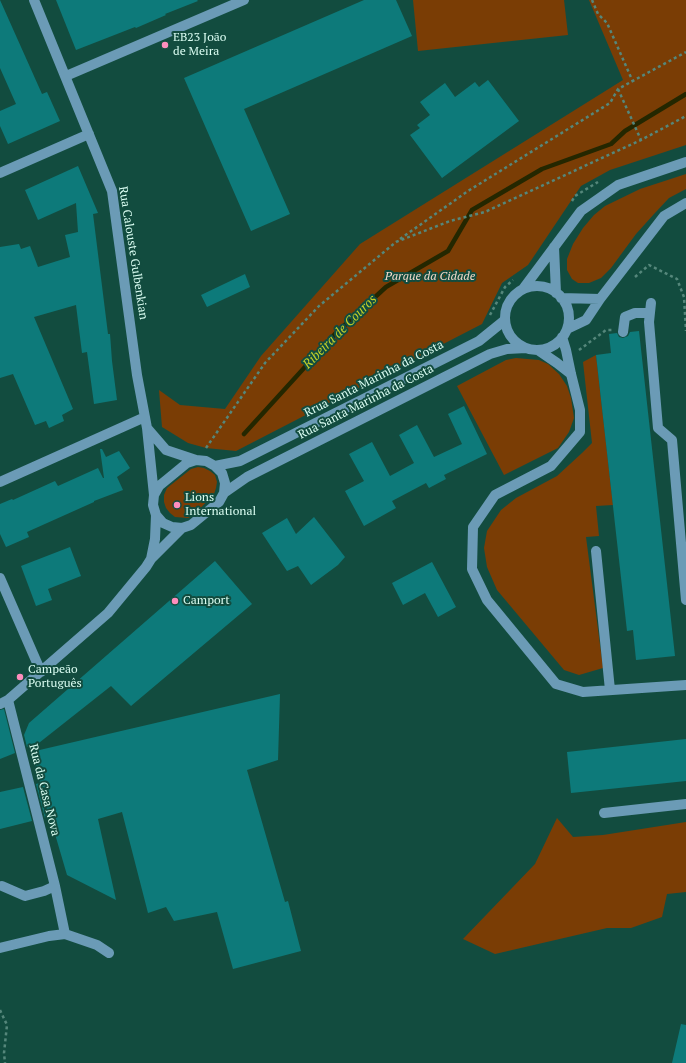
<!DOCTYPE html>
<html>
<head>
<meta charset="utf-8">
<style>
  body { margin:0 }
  canvas { display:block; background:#124c3f }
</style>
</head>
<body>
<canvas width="686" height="1063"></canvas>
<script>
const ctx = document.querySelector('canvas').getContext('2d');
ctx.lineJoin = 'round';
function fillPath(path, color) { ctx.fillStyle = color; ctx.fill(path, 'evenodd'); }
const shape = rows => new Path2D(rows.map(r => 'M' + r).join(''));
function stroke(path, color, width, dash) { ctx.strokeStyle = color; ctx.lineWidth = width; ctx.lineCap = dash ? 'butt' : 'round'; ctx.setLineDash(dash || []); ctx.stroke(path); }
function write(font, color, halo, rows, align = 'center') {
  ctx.font = font + ' "PT Serif",serif'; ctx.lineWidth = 4; ctx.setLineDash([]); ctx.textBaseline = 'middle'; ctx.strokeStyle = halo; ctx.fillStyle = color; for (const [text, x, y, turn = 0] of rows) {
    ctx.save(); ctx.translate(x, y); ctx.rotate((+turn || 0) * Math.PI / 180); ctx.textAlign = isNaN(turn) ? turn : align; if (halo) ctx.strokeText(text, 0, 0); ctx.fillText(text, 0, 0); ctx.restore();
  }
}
const green = shape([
  [413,0,564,0,568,35,418,51],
  [589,0,686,0,686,145,610,170,581,186,528,265,502,283,482,324,236,451,206,448,188,443,162,427,159,390,180,405,225,409,261,356,360,244,623,80],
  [686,174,686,189,669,198,654,214,636,234,611,268,601,278,589,283,578,283,572,279,567,270,567,259,573,244,583,228,594,215,605,206,640,189],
  [596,355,613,505,596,506,599,536,586,537,603,668,579,675,564,670,497,590,487,567,484,548,487,531,501,510,516,498,557,476,582,453,592,443,583,362],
  [516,358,539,360,548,364,559,374,567,386,571,398,574,418,569,432,558,448,504,475,457,386,506,360],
  [198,467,204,468,210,471,215,475,217,482,216,488,214,494,194,515,188,518,175,517,170,513,166,508,164,502,164,495,167,488,191,469],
  [557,818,573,837,603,835,686,822,686,892,667,894,662,917,631,928,607,928,495,954,463,939,535,864]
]);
const stream = shape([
  [244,434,335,334,386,287,448,251,472,210,542,169,611,144,625,131,686,94]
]);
const building = shape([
  [0,0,42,94,47,92,60,121,8,144,0,126,0,111,16,104,0,68],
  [56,0,197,0,198,1,165,14,166,15,136,28,135,27,76,50],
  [364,0,396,0,412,36,244,109,290,214,251,231,184,78],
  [488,80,519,121,442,178,410,135,420,128,417,125,430,115,420,102,445,83,455,97,475,82,479,87],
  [78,166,98,213,93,214,108,334,110,334,112,361,117,400,94,404,87,352,82,353,76,305,34,317,73,409,62,415,64,421,49,428,46,421,35,425,13,374,0,378,0,247,19,244,21,249,30,246,38,267,70,257,65,235,78,232,76,203,38,220,25,190],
  [245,274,250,287,207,307,201,295],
  [639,331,675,656,636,660,633,630,627,631,596,355,611,353,609,334,617,333,619,337,623,338,628,336,630,332],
  [464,406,487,454,444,475,446,479,429,488,426,483,392,501,396,508,364,526,345,491,364,481,349,454,372,442,390,476,414,463,399,435,417,425,434,457,462,444,448,414],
  [100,449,102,449,106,457,119,451,130,468,117,477,123,490,94,501,94,502,27,532,29,537,6,547,0,534,0,504,12,499,13,500,55,481,58,486,98,468,103,478,104,478],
  [314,517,345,557,338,565,311,585,298,566,287,571,262,533,287,518,296,534],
  [70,547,81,576,48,589,52,600,36,606,21,566],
  [215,561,252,604,131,706,111,686,30,750,29,746,27,747,24,735,29,723],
  [432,562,456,607,438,617,425,593,403,605,392,583],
  [280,694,278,760,247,770,285,902,288,901,301,951,233,969,217,912,174,921,166,907,148,913,122,812,98,819,116,900,67,875,50,817,45,818,36,784,40,783,31,752],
  [4,709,15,753,0,759,0,710],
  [686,739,686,781,571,793,567,752],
  [23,787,32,821,0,829,0,792],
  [681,1024,686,1025,686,1063,672,1063]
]);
const path = shape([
  [592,0,598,14,607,23,633,82],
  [618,89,641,140],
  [572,201,575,196,598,182],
  [400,239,468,191,610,103,618,89,686,52],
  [635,277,649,265,677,279,684,297,686,331],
  [490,315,505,287,513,280],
  [579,350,606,330,612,330],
  [206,448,265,363,319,306,396,242,450,221,485,212,641,140,686,116],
  [0,1010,7,1025,4,1053,5,1063]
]);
const minor = shape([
  [34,0,112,191,137,375,147,428,154,495],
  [66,76,244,0],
  [0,173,89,134],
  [554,247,556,293],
  '505 318a32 32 0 1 1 64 0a32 32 0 1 1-64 0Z',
  [523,289,581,211,618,185,686,162],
  [561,298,600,299],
  [651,303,649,322,658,428,672,440,686,600],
  [567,329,586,320,600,299,664,216,686,203],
  [623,332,625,317,635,313,650,313],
  [562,337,566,350,571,374,580,410,580,432,551,466,495,495,473,527,472,569,487,600,556,684,583,692,686,685],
  [538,350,557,363,571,374],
  [147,428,166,450,196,460],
  [196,460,206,461,215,466,222,473,225,483,224,493,219,502,191,525,182,528,172,527,163,523,156,515,153,505,154,495,159,486,187,463,196,460],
  [215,466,240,461,479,341,505,320],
  [0,482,145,417],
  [224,493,247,477,490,354,507,349,526,348],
  [596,551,610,690],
  [151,559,155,539,156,515],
  [0,578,41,672],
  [0,704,8,700,108,613,146,567,151,559,182,528],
  [604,813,686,804],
  [2,886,25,896,44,891,55,886,8,700],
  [55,886,65,934,97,945,109,953],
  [0,948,49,936,65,934]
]);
const markers = [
  [165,45,4,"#fe8ebd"],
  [177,505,4,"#fe8ebd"],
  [175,601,4,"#fe8ebd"],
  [20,677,4,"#fe8ebd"]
];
const poiNames = [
  ["EB23 João",173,38],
  ["de Meira",173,52],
  ["Lions",185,498],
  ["International",185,512],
  ["Camport",183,601],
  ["Campeão",28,670],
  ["Português",28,684]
];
const streetNames = [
  ["Rua Calouste Gulbenkian",133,253,81],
  ["Rrua Santa Marinha da Costa",374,379,-27],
  ["Rua Santa Marinha da Costa",366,402,-27],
  ["Rua da Casa Nova",44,790,76]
];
const parkNames = [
  ["Parque da Cidade",430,277]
];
const waterNames = [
  ["Ribeira de Couros",340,332,-45]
];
fillPath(green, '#7a3d05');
stroke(stream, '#242700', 4.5);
fillPath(building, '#0d7a7a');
stroke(path, '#55877b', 2.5, [3, 3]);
stroke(minor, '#6b9bb6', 10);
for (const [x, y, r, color] of markers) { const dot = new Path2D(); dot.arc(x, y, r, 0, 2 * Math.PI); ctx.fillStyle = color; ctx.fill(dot); stroke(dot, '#124c3f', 1.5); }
write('12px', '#dafdf2', '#124c3f', poiNames, 'left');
write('12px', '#dafdf2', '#124c3f', streetNames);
write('italic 12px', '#f3daca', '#124c3f', parkNames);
write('italic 13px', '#c5d22a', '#124c3f', waterNames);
</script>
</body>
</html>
